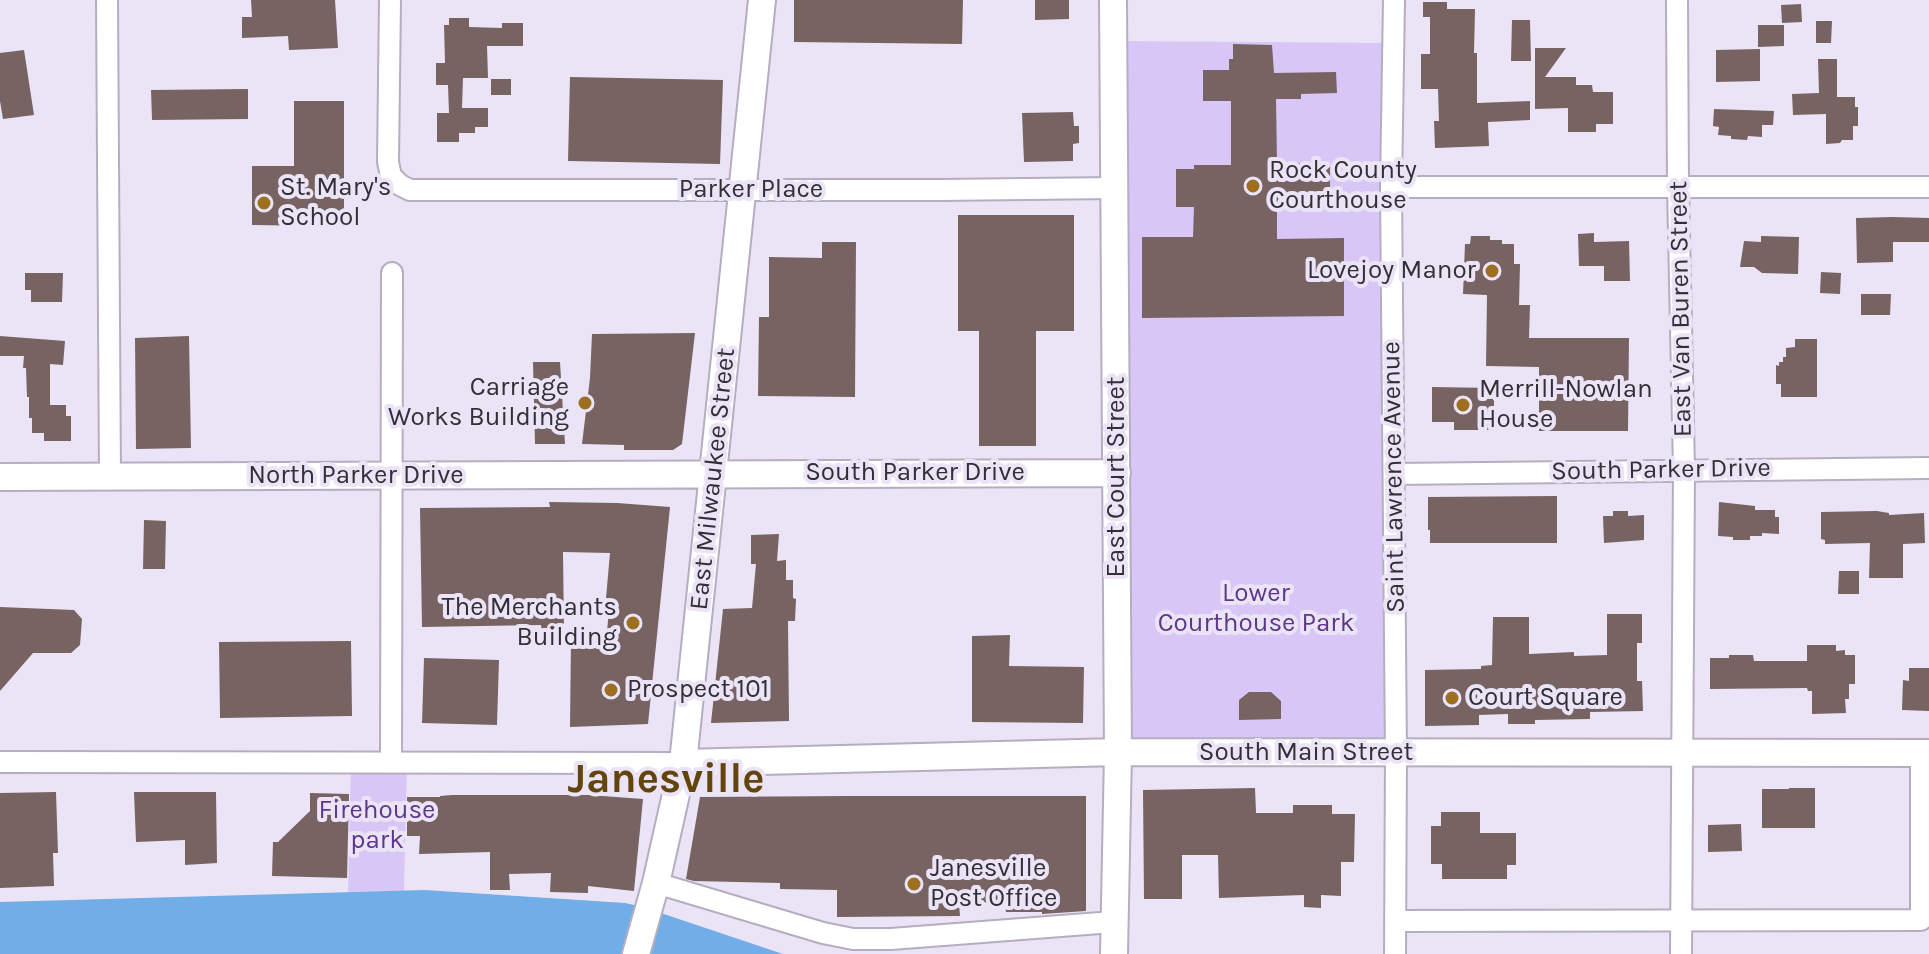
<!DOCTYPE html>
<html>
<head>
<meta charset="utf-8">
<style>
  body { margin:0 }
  canvas { display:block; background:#ebe4f7 }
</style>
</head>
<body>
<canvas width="1929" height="954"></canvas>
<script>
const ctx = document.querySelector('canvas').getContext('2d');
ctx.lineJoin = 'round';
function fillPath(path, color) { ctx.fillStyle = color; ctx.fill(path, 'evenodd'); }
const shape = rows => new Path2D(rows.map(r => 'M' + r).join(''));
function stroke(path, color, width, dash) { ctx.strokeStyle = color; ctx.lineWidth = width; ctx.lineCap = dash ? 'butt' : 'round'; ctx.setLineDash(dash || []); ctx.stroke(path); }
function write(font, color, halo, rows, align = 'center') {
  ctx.font = font + ' Karla,sans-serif'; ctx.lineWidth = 8; ctx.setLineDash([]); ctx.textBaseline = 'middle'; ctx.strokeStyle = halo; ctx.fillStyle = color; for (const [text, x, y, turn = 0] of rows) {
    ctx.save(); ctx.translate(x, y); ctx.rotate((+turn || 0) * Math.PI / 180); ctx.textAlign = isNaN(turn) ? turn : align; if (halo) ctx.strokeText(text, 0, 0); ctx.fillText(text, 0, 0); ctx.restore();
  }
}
const green = shape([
  [1114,41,1394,43,1396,754,1118,752],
  [351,762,407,762,404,891,348,892]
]);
const water = shape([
  [425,890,625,903,643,907,783,954,0,954,0,902]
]);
const building = shape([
  [251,0,335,0,338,48,289,50,288,36,242,38,242,17,252,17],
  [794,0,963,0,962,44,794,42],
  [1035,0,1069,0,1069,19,1035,20],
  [1423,2,1447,2,1447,9,1475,9,1474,53,1477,53,1477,103,1530,101,1530,120,1488,122,1489,146,1435,148,1434,121,1439,121,1438,89,1421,89,1421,54,1430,54,1430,17,1423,17],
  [1801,4,1802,22,1782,23,1781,5],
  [449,18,469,18,469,27,502,28,502,23,523,23,523,46,487,46,488,78,463,78,462,108,488,108,488,127,475,127,475,133,459,133,459,142,437,142,437,113,449,113,448,85,436,85,436,63,445,63,444,25,449,25],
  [1512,20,1530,20,1531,61,1511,61],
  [1816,21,1832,21,1831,43,1816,43],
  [1758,25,1784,25,1784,46,1758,47],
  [1233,44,1272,45,1274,73,1336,72,1337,93,1301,94,1301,99,1276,99,1277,163,1316,163,1316,167,1330,167,1330,203,1312,203,1312,207,1277,208,1277,239,1344,238,1344,316,1142,318,1142,237,1193,237,1194,207,1176,207,1176,169,1194,169,1194,165,1231,165,1231,101,1203,101,1203,70,1229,70,1229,59,1233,59],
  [1535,48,1566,48,1545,77,1576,77,1576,85,1592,85,1593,92,1613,92,1613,124,1596,124,1596,132,1568,132,1568,108,1535,109],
  [1760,49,1760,81,1716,82,1716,50],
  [24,50,34,115,3,119,0,101,0,53],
  [1818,59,1837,59,1837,97,1855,97,1855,107,1858,107,1858,126,1853,126,1853,140,1842,140,1840,143,1826,144,1826,114,1793,115,1792,94,1819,93],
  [570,77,723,80,720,164,568,161],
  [491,79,511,79,511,95,491,95],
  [248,89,248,119,152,120,151,90],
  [294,101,344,101,344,217,324,217,323,226,252,225,252,166,294,166],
  [1714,109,1774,111,1773,125,1762,125,1762,137,1748,136,1747,140,1731,139,1731,136,1718,135,1719,127,1713,126],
  [1073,112,1074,126,1079,126,1079,143,1073,144,1073,161,1024,162,1022,113],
  [958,215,1074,215,1074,331,1036,331,1036,446,979,446,979,331,958,331],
  [1893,217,1929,218,1929,242,1893,242,1893,262,1857,263,1856,218],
  [1594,233,1594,242,1629,241,1630,281,1604,281,1604,266,1579,266,1578,234],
  [1471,236,1490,236,1490,240,1502,240,1502,244,1514,244,1514,264,1520,264,1519,305,1530,305,1529,338,1629,338,1628,431,1539,431,1539,367,1486,366,1487,295,1463,294,1465,244,1470,244],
  [1761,236,1799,237,1798,274,1762,273,1754,267,1740,267,1744,241,1761,242],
  [822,242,856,242,855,397,758,396,759,317,769,317,769,257,822,258],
  [1821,272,1841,273,1840,294,1820,293],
  [25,273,63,273,62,302,31,302,31,290,25,290],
  [1861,294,1891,294,1890,315,1861,315],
  [695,333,682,444,673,450,624,450,624,445,582,444,590,378,592,334],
  [0,336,65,341,63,365,50,364,50,405,66,405,66,416,71,416,71,441,44,441,44,433,32,433,32,418,29,418,29,397,27,397,26,368,23,368,24,356,0,356],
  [189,336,191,448,136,449,135,338],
  [1795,339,1817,339,1817,397,1781,397,1781,384,1776,384,1776,365,1779,366,1779,362,1783,362,1783,357,1786,357,1786,348,1795,347],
  [533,362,560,362,565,444,535,444],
  [1432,387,1494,388,1494,430,1454,430,1454,422,1432,422],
  [1557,496,1557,543,1430,543,1430,530,1428,530,1428,497],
  [549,502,617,503,670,507,648,724,570,727,571,638,606,642,610,599,606,598,610,553,563,552,564,631,542,631,541,625,422,627,420,508,550,507],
  [1719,502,1755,506,1755,510,1775,510,1775,517,1779,517,1779,534,1762,533,1762,536,1750,536,1750,540,1733,540,1733,537,1718,536],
  [1613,511,1628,511,1628,516,1644,515,1644,540,1604,543,1603,516,1613,516],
  [1877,511,1889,513,1889,515,1924,513,1925,543,1903,544,1903,578,1869,578,1870,543,1825,544,1825,540,1821,539,1821,512],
  [144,520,166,521,165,569,143,569],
  [779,534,777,561,786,560,786,580,793,580,793,598,796,599,795,621,788,621,789,721,711,723,723,609,752,608,756,564,751,564,751,535],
  [1839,571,1859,571,1859,594,1838,594],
  [0,607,74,610,82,619,80,645,71,653,33,653,0,691],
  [1607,614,1642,614,1642,643,1637,643,1637,681,1642,681,1643,711,1590,712,1590,719,1535,720,1535,724,1508,724,1508,714,1479,715,1479,725,1425,726,1425,670,1481,669,1481,666,1492,665,1493,617,1529,617,1529,654,1574,652,1574,656,1607,655],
  [1010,635,1009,666,1084,667,1083,723,972,722,972,636],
  [351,641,352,716,220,718,219,642],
  [1807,645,1836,645,1836,651,1845,650,1845,655,1855,655,1855,684,1849,684,1849,699,1845,699,1846,713,1812,714,1812,691,1808,691,1807,688,1710,689,1710,658,1729,658,1729,655,1753,655,1754,661,1807,661],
  [424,658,499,660,497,725,422,723],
  [1909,668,1929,668,1929,711,1902,710,1903,680,1909,681],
  [1249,692,1271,692,1281,701,1281,719,1239,720,1239,700],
  [1255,788,1256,813,1293,813,1293,805,1332,805,1332,814,1355,814,1354,862,1341,862,1341,896,1321,895,1321,908,1304,907,1304,895,1219,898,1218,855,1182,855,1182,899,1144,899,1143,790],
  [1789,788,1815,788,1815,828,1762,828,1762,789,1789,789],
  [56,792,58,853,53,853,54,886,0,888,0,793],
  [134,792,216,792,217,863,185,865,185,840,136,842],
  [310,793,349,794,347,878,272,876,273,842,278,842,310,811],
  [452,795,589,795,643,799,634,891,588,886,588,893,550,892,551,873,509,874,510,890,490,890,490,852,419,854,420,836,407,836,407,797,440,797,440,796],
  [848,796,1086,796,1086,911,1042,914,1042,912,1006,912,1005,902,959,903,960,916,837,917,837,890,780,889,780,883,694,881,686,879,700,797],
  [1441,812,1480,812,1480,833,1516,833,1516,865,1507,865,1507,879,1442,879,1442,864,1431,864,1431,826,1441,826],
  [1741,824,1742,851,1708,852,1708,825]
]);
const minor = shape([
  [107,0,110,477],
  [390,0,388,162,391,176,400,185,410,190,939,190,1115,188],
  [1394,0,1391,187,1396,754,1395,954],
  [1677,0,1678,186,1684,470,1681,954],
  [1391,187,1929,187],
  [1394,474,1929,468],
  [0,762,683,763],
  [391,762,392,273],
  [656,883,823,933,853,939,891,939,1113,922],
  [1396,921,1921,920,1921,753]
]);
const major = shape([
  [1113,0,1118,752,1114,954],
  [0,477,1117,473],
  [683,763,1118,752,1929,753],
  [636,954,656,883,683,763,762,0]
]);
const markers = [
  [1253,186,8,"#9d6f20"],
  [264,203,8,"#9d6f20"],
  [1492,271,8,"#9d6f20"],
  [585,403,8,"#9d6f20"],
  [1463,405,8,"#9d6f20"],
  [633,623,8,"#9d6f20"],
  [611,690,8,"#9d6f20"],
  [1452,698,8,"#9d6f20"],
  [914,884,8,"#9d6f20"]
];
const poiNames = [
  ["Rock County",1269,171],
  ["Courthouse",1269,201],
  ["St. Mary's",280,188],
  ["School",280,218],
  ["Lovejoy Manor",1476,271,"right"],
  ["Carriage",569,388,"right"],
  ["Works Building",569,418,"right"],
  ["Merrill-Nowlan",1479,390],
  ["House",1479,420],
  ["The Merchants",617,608,"right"],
  ["Building",617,638,"right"],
  ["Prospect 101",627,690],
  ["Court Square",1468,698],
  ["Janesville",930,869],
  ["Post Office",930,899]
];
const streetNames = [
  ["Parker Place",751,190],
  ["East Van Buren Street",1681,309,-91],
  ["South Parker Drive",1661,470,-1],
  ["South Parker Drive",915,473],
  ["North Parker Drive",356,476],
  ["East Court Street",1117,477,-90],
  ["Saint Lawrence Avenue",1394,477,-91],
  ["East Milwaukee Street",713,479,-84],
  ["South Main Street",1306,753]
];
const parkNames = [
  ["Lower",1256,594],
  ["Courthouse Park",1256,624],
  ["Firehouse",377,811],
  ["park",377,841]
];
const townNames = [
  ["Janesville",666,780]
];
fillPath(green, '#d8c6f7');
fillPath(water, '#71aee8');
fillPath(building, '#776361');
stroke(minor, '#b4aec0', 24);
stroke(major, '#b4aec0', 30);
stroke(minor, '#fff', 20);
stroke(major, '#fff', 26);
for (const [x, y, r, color] of markers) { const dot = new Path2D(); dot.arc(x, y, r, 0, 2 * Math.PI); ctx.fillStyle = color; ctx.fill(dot); stroke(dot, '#ebe4f7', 3); }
write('26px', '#322f36', '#ebe4f7', poiNames, 'left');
write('26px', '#322f36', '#ebe4f7', streetNames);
write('26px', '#5d378a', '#ebe4f7', parkNames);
write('bold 42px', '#64440d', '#ebe4f7', townNames);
</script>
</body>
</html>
